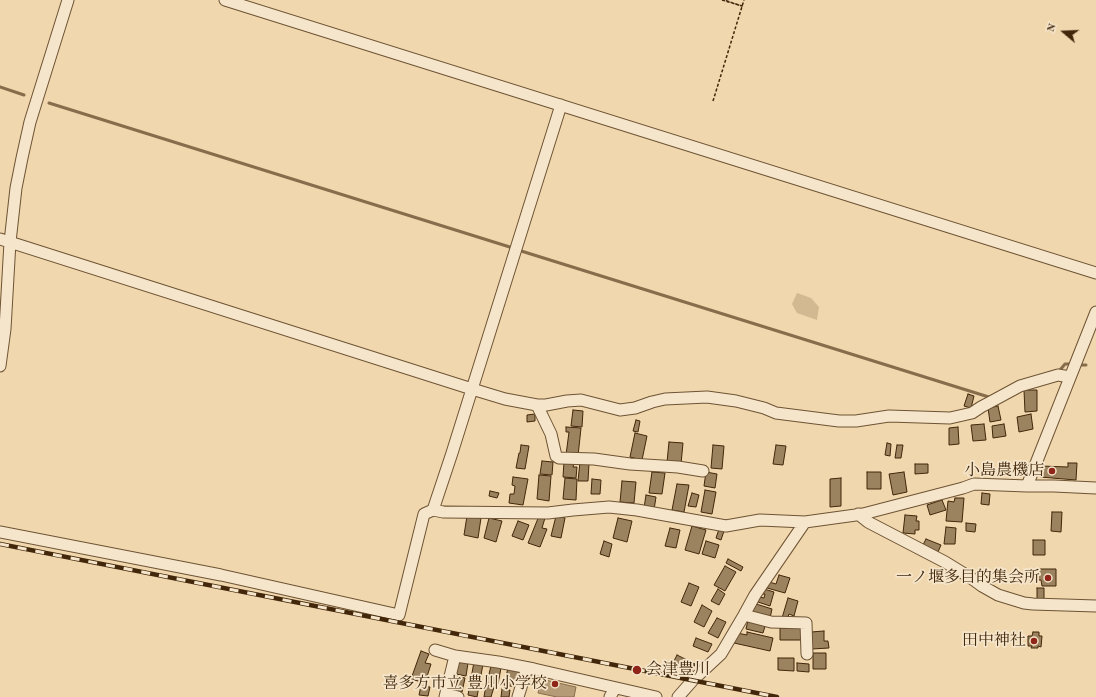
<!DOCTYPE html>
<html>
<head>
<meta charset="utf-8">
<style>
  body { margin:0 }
  #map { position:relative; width:1096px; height:697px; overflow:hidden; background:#f0d7ad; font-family:"Old Standard TT",serif }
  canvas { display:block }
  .north { position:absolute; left:1044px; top:12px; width:40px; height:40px; -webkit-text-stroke:3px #f5e5ca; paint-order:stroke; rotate:289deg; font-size:11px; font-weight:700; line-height:16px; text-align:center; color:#42270b }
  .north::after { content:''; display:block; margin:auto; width:14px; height:18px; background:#42270b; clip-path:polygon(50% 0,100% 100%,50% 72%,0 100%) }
</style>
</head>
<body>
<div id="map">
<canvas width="1096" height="697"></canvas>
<div class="north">N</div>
</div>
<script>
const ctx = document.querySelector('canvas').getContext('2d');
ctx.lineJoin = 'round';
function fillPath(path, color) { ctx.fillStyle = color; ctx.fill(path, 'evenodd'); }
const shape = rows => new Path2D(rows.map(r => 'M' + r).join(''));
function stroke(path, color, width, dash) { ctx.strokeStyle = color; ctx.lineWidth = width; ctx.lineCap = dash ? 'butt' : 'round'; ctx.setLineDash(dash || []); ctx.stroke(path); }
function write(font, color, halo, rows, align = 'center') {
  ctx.font = font + ' "Old Standard TT","Noto Serif JP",serif'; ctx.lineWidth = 3.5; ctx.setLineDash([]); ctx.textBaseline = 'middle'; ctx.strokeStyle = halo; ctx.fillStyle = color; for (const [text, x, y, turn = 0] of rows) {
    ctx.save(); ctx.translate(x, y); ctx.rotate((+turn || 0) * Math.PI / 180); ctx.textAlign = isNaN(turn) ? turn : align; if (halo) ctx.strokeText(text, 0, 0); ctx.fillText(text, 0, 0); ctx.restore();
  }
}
const green = shape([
  [797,293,811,298,819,307,817,320,797,313,792,304]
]);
const water = shape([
  [541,679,576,687,574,697,557,697,538,693,541,679]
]);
const stream = shape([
  [0,87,24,95],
  [49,103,513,248],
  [518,250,992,398],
  [1078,365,1086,365],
  [1057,371,1060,370,1065,364,1072,364]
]);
const building = shape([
  [1024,390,1037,390,1037,411,1025,412,1024,390],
  [968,394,974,396,971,408,964,406,968,394],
  [998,406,1001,420,990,422,988,408,998,406],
  [573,410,583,411,582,427,571,426,573,410],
  [535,414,535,421,527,422,527,415,535,414],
  [1031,414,1033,429,1019,432,1017,417,1031,414],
  [636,420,640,421,638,432,633,431,636,420],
  [984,424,986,440,973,441,971,425,984,424],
  [1004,424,1006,436,993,438,992,426,1004,424],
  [566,427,581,428,578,456,566,455,569,432,566,432,566,427],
  [958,427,959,444,949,445,949,428,958,427],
  [635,433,647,436,642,460,630,457,635,433],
  [669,442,683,443,681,464,667,462,669,442],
  [887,443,891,444,890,456,885,455,887,443],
  [521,445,529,446,525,469,516,468,519,453,520,453,521,445],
  [713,445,724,446,722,469,711,468,713,445],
  [776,445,786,446,783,465,773,464,776,445],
  [897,445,903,445,901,458,895,458,897,445],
  [542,461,553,462,552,475,540,474,542,461],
  [564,462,574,463,573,467,577,467,576,478,563,477,564,462],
  [580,462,589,463,588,481,578,481,580,462],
  [1068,463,1077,463,1076,480,1040,477,1041,466,1068,467,1068,463],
  [915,464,928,464,928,473,915,474,915,464],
  [652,472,665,473,662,494,649,493,652,472],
  [706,472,717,474,715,488,704,486,706,472],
  [867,472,881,472,881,489,867,489,867,472],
  [904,472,907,492,893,495,889,474,904,472],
  [539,475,551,476,549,501,537,499,539,475],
  [513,477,528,479,523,505,509,503,510,494,514,494,515,486,512,485,513,477],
  [565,478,577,479,576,500,563,499,565,478],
  [841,478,841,506,830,507,830,479,841,478],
  [592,479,601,480,600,494,591,494,592,479],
  [622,481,636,482,634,503,620,502,622,481],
  [677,484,689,485,684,512,672,510,677,484],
  [705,490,716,492,712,514,701,512,705,490],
  [490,491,499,493,497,498,489,496,490,491],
  [692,493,699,495,696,507,688,506,692,493],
  [982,493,990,494,989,505,981,504,982,493],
  [646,495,656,497,654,510,644,508,646,495],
  [955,498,964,498,962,522,946,521,948,501,954,502,955,498],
  [942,500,946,510,930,515,927,505,942,500],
  [1052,512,1062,512,1061,532,1051,531,1052,512],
  [905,515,917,516,916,521,919,521,919,530,915,530,915,534,903,533,905,515],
  [467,516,481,518,478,538,464,535,467,516],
  [539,516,545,518,542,528,547,529,540,547,528,543,539,516],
  [556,516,565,518,561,538,551,536,556,516],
  [489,518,502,521,496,542,484,538,489,518],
  [618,518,632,521,627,542,613,538,618,518],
  [518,521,529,525,523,540,512,536,518,521],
  [966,523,976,524,975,532,966,531,966,523],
  [692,526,706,530,699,554,685,550,692,526],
  [946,527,956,528,955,544,944,544,946,527],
  [670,528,680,530,676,548,665,546,670,528],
  [719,529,724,531,721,540,716,538,719,529],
  [926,539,941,545,938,552,923,545,926,539],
  [1033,540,1045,540,1045,555,1033,555,1033,540],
  [604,541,612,544,609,557,600,554,604,541],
  [706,541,719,545,715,558,702,554,706,541],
  [728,559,743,567,741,571,726,563,728,559],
  [725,566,736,572,725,591,714,585,725,566],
  [1037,569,1056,569,1056,586,1042,586,1041,580,1037,580,1037,569],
  [779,575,790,578,785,593,767,588,769,582,776,584,779,575],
  [689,583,699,587,691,606,681,602,689,583],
  [1037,588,1044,588,1044,599,1037,599,1037,588],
  [718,589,725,594,719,605,711,601,718,589],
  [764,589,774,592,770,606,758,602,759,597,764,598,765,594,763,594,764,589],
  [788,598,798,601,794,616,789,614,787,620,782,618,788,598],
  [753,603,772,609,770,618,751,613,753,603],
  [702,605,712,611,704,627,694,622,702,605],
  [717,618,726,622,718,638,708,633,717,618],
  [748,620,766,623,763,633,746,629,748,620],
  [780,628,803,628,802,640,780,640,780,628],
  [824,631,824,641,828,641,829,648,812,649,811,632,824,631],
  [747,632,773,638,770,651,734,643,737,633,747,635,747,632],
  [1033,632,1039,632,1039,636,1042,636,1041,647,1038,646,1038,648,1031,648,1032,646,1028,646,1028,636,1032,636,1033,632],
  [696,638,712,644,708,652,693,646,696,638],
  [421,651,429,654,425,663,431,664,425,683,411,679,421,651],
  [813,653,826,653,826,669,813,669,813,653],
  [677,655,695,664,691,673,672,665,677,655],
  [778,658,794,658,794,671,778,670,778,658],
  [458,661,468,663,466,676,456,674,458,661],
  [474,662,483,664,477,697,468,695,474,662],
  [797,663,809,664,809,672,797,671,797,663],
  [491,666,501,668,498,684,487,682,491,666],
  [508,668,519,671,516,687,504,685,508,668],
  [455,676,465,678,462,692,452,690,455,676],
  [486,685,494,687,491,697,484,697,486,685],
  [421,686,430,687,428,696,419,695,421,686],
  [502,689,510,690,509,697,501,697,502,689]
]);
const path = shape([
  [722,0,742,6,724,0],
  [713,101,744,0]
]);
const minor = shape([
  [225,0,1096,273],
  [0,239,472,389,505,399,537,405,546,405,567,401,581,400,620,410,635,408,652,402,665,399,707,397,736,401,764,408,776,413,839,421,856,421,889,416,950,418,972,413,981,407,996,399,1020,386,1058,375,1070,377],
  [0,366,5,329,10,242,16,188,22,158,30,122,68,0],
  [537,405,551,434,556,456,559,458,594,459,630,464,678,467,703,471],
  [1027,486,1096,312],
  [433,510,452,453,561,105],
  [858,514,868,522,945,562,971,578,982,586,998,595,1024,603,1033,604,1096,606],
  [0,532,221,575,399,615,424,514,433,510,443,512,548,513,573,510,609,507,637,510,726,526,760,520,805,522,863,514,963,488,974,484,1027,486,1054,486,1096,488],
  [744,615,771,622,806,623,807,654],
  [435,650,455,656,498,662,534,669,656,697],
  [446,694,458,697],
  [445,697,455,656],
  [518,697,527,668],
  [610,697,615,688],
  [678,697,693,680,721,654,744,615,755,595,805,522]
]);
const rail = shape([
  [0,544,777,697]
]);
const markers = [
  [1052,471,4,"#8f2418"],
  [1048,578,4,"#8f2418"],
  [1034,641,4,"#8f2418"],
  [637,670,5,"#8f2418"],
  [555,684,4,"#8f2418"]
];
const poiNames = [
  ["小島農機店",1044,471],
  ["一ノ堰多目的集会所",1040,578],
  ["田中神社",1026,641],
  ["会津豊川",646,670,"left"],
  ["喜多方市立 豊川小学校",547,684]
];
fillPath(green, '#d2b991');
fillPath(water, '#b59b76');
stroke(water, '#876d4b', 1);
stroke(stream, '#876d4b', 3);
fillPath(building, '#9c835f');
stroke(building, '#42270b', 1);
stroke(minor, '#6e5334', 13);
stroke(path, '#42270b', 1.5, [3, 2]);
stroke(minor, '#f5e5ca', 11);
stroke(rail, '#42270b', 4.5);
stroke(rail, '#f5e5ca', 3, [9]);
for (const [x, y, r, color] of markers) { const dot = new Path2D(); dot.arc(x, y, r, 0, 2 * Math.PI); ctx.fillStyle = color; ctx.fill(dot); stroke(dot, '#f5e5ca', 1.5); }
write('16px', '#42270b', '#f5e5ca', poiNames, 'right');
</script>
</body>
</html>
